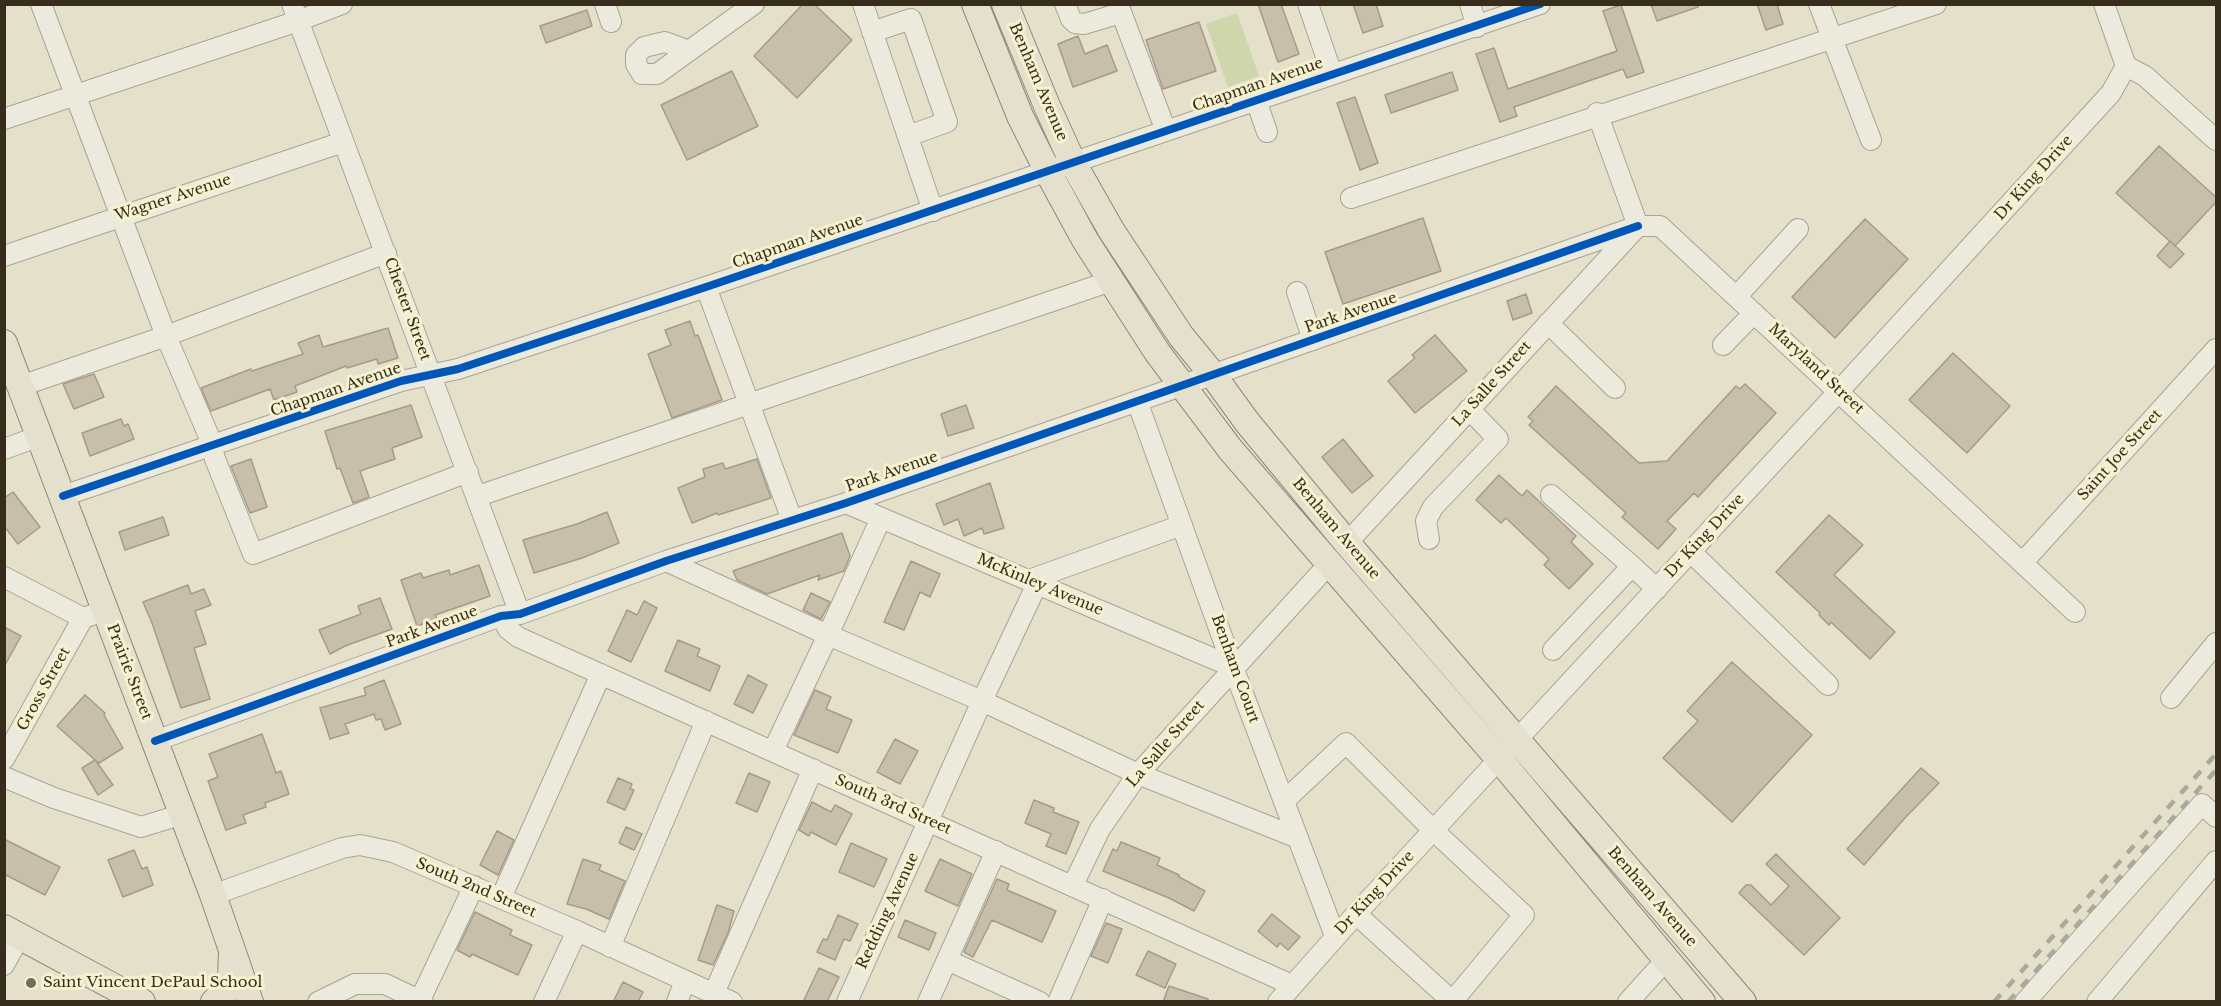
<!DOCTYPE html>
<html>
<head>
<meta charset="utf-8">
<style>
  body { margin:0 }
  #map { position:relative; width:2221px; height:1006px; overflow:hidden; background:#e4e0ca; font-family:"Libre Baskerville",serif }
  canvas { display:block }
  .frame { position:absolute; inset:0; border:6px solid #372d1c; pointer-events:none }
</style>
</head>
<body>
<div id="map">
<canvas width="2221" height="1006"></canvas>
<div class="frame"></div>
</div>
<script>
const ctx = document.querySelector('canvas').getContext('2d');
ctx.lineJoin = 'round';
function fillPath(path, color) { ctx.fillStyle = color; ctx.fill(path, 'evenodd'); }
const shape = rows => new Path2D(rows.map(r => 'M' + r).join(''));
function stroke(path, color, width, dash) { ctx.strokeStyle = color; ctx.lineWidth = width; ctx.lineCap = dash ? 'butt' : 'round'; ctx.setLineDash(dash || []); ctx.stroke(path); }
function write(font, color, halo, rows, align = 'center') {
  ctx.font = font + ' "Libre Baskerville",serif'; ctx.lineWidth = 6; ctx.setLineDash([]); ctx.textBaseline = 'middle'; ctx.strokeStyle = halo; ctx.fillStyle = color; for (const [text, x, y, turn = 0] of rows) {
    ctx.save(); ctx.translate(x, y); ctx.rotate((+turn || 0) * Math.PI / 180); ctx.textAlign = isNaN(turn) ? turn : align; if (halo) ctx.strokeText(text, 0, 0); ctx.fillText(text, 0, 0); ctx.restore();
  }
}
const green = shape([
  [1237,13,1259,76,1228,87,1206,24]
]);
const building = shape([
  [803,4,814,4,852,40,797,98,754,56,803,4],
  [1258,4,1281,4,1299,54,1278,62,1258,4],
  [1353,4,1376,4,1383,26,1363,33,1353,4],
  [1651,4,1698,4,1698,7,1657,21,1651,4],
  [1757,4,1777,4,1783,24,1766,30,1757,4],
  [1621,5,1644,72,1627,78,1623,69,1514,107,1517,116,1500,122,1476,54,1494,48,1508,89,1617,51,1603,11,1621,5],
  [587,10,592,26,546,43,540,26,587,10],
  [1199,22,1216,71,1163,89,1146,40,1199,22],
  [1078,36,1085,54,1107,45,1117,71,1073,87,1058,44,1078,36],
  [732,71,758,126,687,160,661,105,732,71],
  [1452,72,1458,90,1391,113,1385,95,1452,72],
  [1355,97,1378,163,1360,170,1337,103,1355,97],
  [2159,146,2217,198,2217,201,2175,246,2116,193,2159,146],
  [1423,218,1441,271,1343,304,1325,252,1423,218],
  [1865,219,1908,259,1835,338,1792,297,1865,219],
  [2170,241,2184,254,2170,268,2157,256,2170,241],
  [1526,294,1532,313,1513,320,1507,301,1526,294],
  [690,321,695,336,698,335,722,400,672,418,648,354,671,345,665,330,690,321],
  [388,328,398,358,378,364,377,359,347,368,346,366,295,386,297,392,274,400,270,389,211,411,201,388,251,369,252,371,303,354,298,343,319,335,323,347,388,328],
  [1435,335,1467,371,1415,413,1388,381,1415,358,1412,355,1435,335],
  [1953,353,2010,406,1967,453,1909,400,1953,353],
  [94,374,104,397,74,409,63,384,94,374],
  [1745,384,1776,413,1698,497,1694,493,1667,521,1676,529,1658,549,1622,517,1626,513,1529,425,1533,421,1528,417,1556,386,1639,463,1667,461,1736,386,1740,389,1745,384],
  [411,405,422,437,392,448,395,459,360,471,369,497,353,503,340,468,337,469,325,431,411,405],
  [966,405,974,428,948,436,941,414,966,405],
  [121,419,124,426,128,424,134,439,90,456,82,433,121,419],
  [1343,439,1373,476,1352,493,1322,457,1343,439],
  [251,459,267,507,250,513,231,466,251,459],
  [757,459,771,498,718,515,717,513,692,523,678,488,705,477,703,469,723,463,725,469,757,459],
  [1499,475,1522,496,1527,490,1576,536,1571,542,1593,564,1569,589,1544,565,1549,559,1506,518,1501,523,1476,500,1499,475],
  [990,483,1004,528,984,534,982,528,964,536,958,519,944,525,936,504,990,483],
  [13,492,40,527,18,544,4,526,4,498,13,492],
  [607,512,619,543,582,558,534,573,523,540,577,524,607,512],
  [1829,515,1863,545,1834,575,1895,632,1870,659,1831,622,1829,625,1819,615,1820,613,1776,572,1829,515],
  [163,517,169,535,125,550,119,532,163,517],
  [842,533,850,556,844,571,818,580,820,575,767,594,737,580,733,571,842,533],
  [911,561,940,574,930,597,920,592,904,630,884,622,911,561],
  [479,565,490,596,435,615,437,619,417,626,401,580,421,573,423,578,449,570,450,575,479,565],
  [188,585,191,594,204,589,211,605,195,611,206,644,194,648,210,699,181,708,152,623,143,602,188,585],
  [811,593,830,602,821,619,803,610,811,593],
  [380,598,392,629,345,646,330,654,319,630,361,614,358,606,380,598],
  [644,601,657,608,631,662,608,651,627,610,637,615,644,601],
  [4,627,21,636,4,667,4,627],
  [678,640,700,649,697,656,720,666,710,691,665,671,678,640],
  [1732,662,1812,735,1732,822,1663,758,1698,721,1687,711,1732,662],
  [748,675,767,685,753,713,734,704,748,675],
  [384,680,401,724,385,730,381,719,376,720,374,714,345,724,349,733,330,739,320,708,366,695,364,688,384,680],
  [815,690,831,697,826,709,852,720,838,753,794,735,815,690],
  [85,695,105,713,104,715,123,748,99,763,96,761,113,785,98,795,82,768,95,760,57,726,85,695],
  [262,734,276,773,281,771,289,794,265,803,266,807,243,815,246,823,226,830,208,781,218,777,209,754,262,734],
  [895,739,918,751,900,784,877,772,895,739],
  [1921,768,1939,783,1904,819,1864,865,1847,849,1921,768],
  [749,773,770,782,757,812,736,803,749,773],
  [618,778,632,784,630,789,634,790,625,810,607,802,618,778],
  [1034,800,1054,808,1053,812,1079,822,1066,854,1046,846,1051,834,1025,823,1034,800],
  [812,802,831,812,835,805,852,814,836,845,811,832,809,836,799,830,812,802],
  [626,827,642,834,634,850,619,843,626,827],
  [497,831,514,840,498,875,480,865,497,831],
  [4,839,60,867,45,895,4,874,4,839],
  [1121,842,1160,858,1157,865,1179,875,1179,877,1205,891,1194,911,1169,898,1103,871,1113,849,1117,851,1121,842],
  [851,843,887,859,874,887,839,872,851,843],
  [134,850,142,869,147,867,153,885,123,897,108,860,134,850],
  [1776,854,1840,918,1804,955,1739,893,1746,885,1751,885,1771,905,1789,886,1766,864,1776,854],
  [583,859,601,865,599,870,625,881,609,919,586,909,567,904,583,859],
  [940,859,972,874,958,906,925,891,940,859],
  [997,879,1009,884,1007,890,1056,911,1042,942,992,920,973,957,964,952,997,879],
  [717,905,734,911,728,933,713,965,698,960,717,905],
  [475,912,512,930,510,935,532,945,518,975,472,954,470,957,457,950,475,912],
  [1272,914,1300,937,1288,950,1280,943,1277,947,1258,931,1272,914],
  [838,915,858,924,850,941,844,939,835,960,817,952,823,939,827,940,838,915],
  [905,920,936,933,929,950,898,937,905,920],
  [1106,923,1122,929,1108,963,1091,956,1106,923],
  [1148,951,1176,964,1165,988,1136,975,1148,951],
  [819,968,839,977,827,1002,803,1002,819,968],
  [623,982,643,992,638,1002,613,1002,623,982],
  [1169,986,1208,999,1208,1002,1163,1002,1169,986]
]);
const minor = shape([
  [41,4,166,336,208,434,215,459,253,554,468,472],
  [292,4,520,614],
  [605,4,611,22],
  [863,4,933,211],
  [1065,4,1071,19,1075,23,1084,24,1121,13],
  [1118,4,1166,131],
  [1308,4,1332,74],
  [1470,4,1477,27],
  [1819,4,1871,140],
  [2104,4,2126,66,2145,76,2216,140],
  [872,32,911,19,947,122,908,136],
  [689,51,665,42,644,47,636,55,636,64,642,74,657,74,754,4],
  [1256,100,1267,132],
  [1597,113,1638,226,1660,226,2075,612],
  [4,119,298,21,342,4],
  [1351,198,1936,4],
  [4,256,343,142],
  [706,287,792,520],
  [1297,292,1313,340],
  [1737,296,1798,229],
  [1548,323,1615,388],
  [1723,345,1754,313],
  [21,386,166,336,386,253],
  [1137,401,1233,667,1335,936],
  [4,449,40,436],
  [1551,495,1632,566],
  [63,496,401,381,458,369,706,287,1540,4],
  [478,496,1111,281],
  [846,503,1233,667],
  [1429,539,1426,521,1433,507,1498,439,1469,409],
  [1347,543,1636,228],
  [1691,552,1828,685],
  [666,561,828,635,982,701,1138,774,1298,838],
  [2023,562,2216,349],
  [4,577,83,618,95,614],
  [1029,580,1182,525],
  [501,616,508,629,518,637,1292,985],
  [1553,650,1632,566,1657,589],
  [2171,698,2216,643],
  [155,741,501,616,520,614,666,561,846,503,1638,226],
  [773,751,828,635,881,518],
  [4,759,83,618],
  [4,777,54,798,141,827,183,814],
  [1284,801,1346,743,1433,830,1524,915,1452,1002],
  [1073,885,1100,829,1138,774,1329,564],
  [213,895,342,848,360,845,393,852,577,931,732,1002],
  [501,898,601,674],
  [1356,914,1453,1002],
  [610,947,706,721],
  [947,960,1040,1002],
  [4,965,20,936],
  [714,993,813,769],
  [420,1000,474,886],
  [318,1002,355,984,385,984,423,1002],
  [544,1002,577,931],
  [677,1002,685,981],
  [847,1002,982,701,1037,584],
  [928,1002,996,851],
  [1058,1002,1103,899],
  [1278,1002,1356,914,1839,391,2111,93,2126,66],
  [1628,1002,1666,960],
  [2025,1002,2202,804,2216,817],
  [2097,1002,2216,861]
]);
const major = shape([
  [975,4,1020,116,1048,172,1085,240,1157,352,1230,449,1499,759,1702,1002],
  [1005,4,1047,106,1073,163,1111,230,1181,336,1213,375,1247,422,1347,543,1743,1002],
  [4,343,213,895,250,1002],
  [4,928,142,1002],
  [214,1002,225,991,231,978,232,952]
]);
const rail = shape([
  [1994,1002,2216,754],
  [2008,1002,2216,770]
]);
const cycleway = shape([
  [63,496,401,381,458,369,706,287,1540,4],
  [155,741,501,616,520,614,666,561,846,503,1638,226]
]);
const markers = [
  [31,983,6,"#746c59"]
];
const streetNames = [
  ["Benham Avenue",1038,82,67],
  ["Chapman Avenue",1258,85,-19],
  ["Dr King Drive",2034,178,-48],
  ["Wagner Avenue",173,198,-18],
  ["Chapman Avenue",798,242,-19],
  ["Chester Street",407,309,70],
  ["Park Avenue",1351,313,-19],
  ["Maryland Street",1816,369,43],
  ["La Salle Street",1492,384,-48],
  ["Chapman Avenue",336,390,-19],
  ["Saint Joe Street",2120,455,-48],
  ["Park Avenue",892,472,-19],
  ["Benham Avenue",1336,529,50],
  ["Dr King Drive",1705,536,-47],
  ["McKinley Avenue",1040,585,23],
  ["Park Avenue",432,627,-20],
  ["Benham Court",1235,669,70],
  ["Prairie Street",129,672,69],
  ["Gross Street",44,689,-61],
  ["La Salle Street",1166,744,-49],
  ["South 3rd Street",893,805,24],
  ["South 2nd Street",476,888,23],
  ["Dr King Drive",1375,893,-47],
  ["Benham Avenue",1652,897,49],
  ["Redding Avenue",888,911,-65]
];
const poiNames = [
  ["Saint Vincent DePaul School",43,983]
];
fillPath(green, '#cfd6ac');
fillPath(building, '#c8bfab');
stroke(building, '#a49b8a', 1.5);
stroke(minor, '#a9a494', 22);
stroke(major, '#8e8a7b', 28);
stroke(minor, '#ece9dd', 20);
stroke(major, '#e4e0cd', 26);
stroke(rail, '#aba89d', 4.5, [10, 10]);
stroke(cycleway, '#0057b8', 8);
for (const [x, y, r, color] of markers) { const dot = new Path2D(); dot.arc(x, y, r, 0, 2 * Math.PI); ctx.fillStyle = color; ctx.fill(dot); stroke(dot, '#f6f1cf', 2); }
write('15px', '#372d1c', '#f6f1cf', streetNames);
write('15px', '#372d1c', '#f6f1cf', poiNames, 'left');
</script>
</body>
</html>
